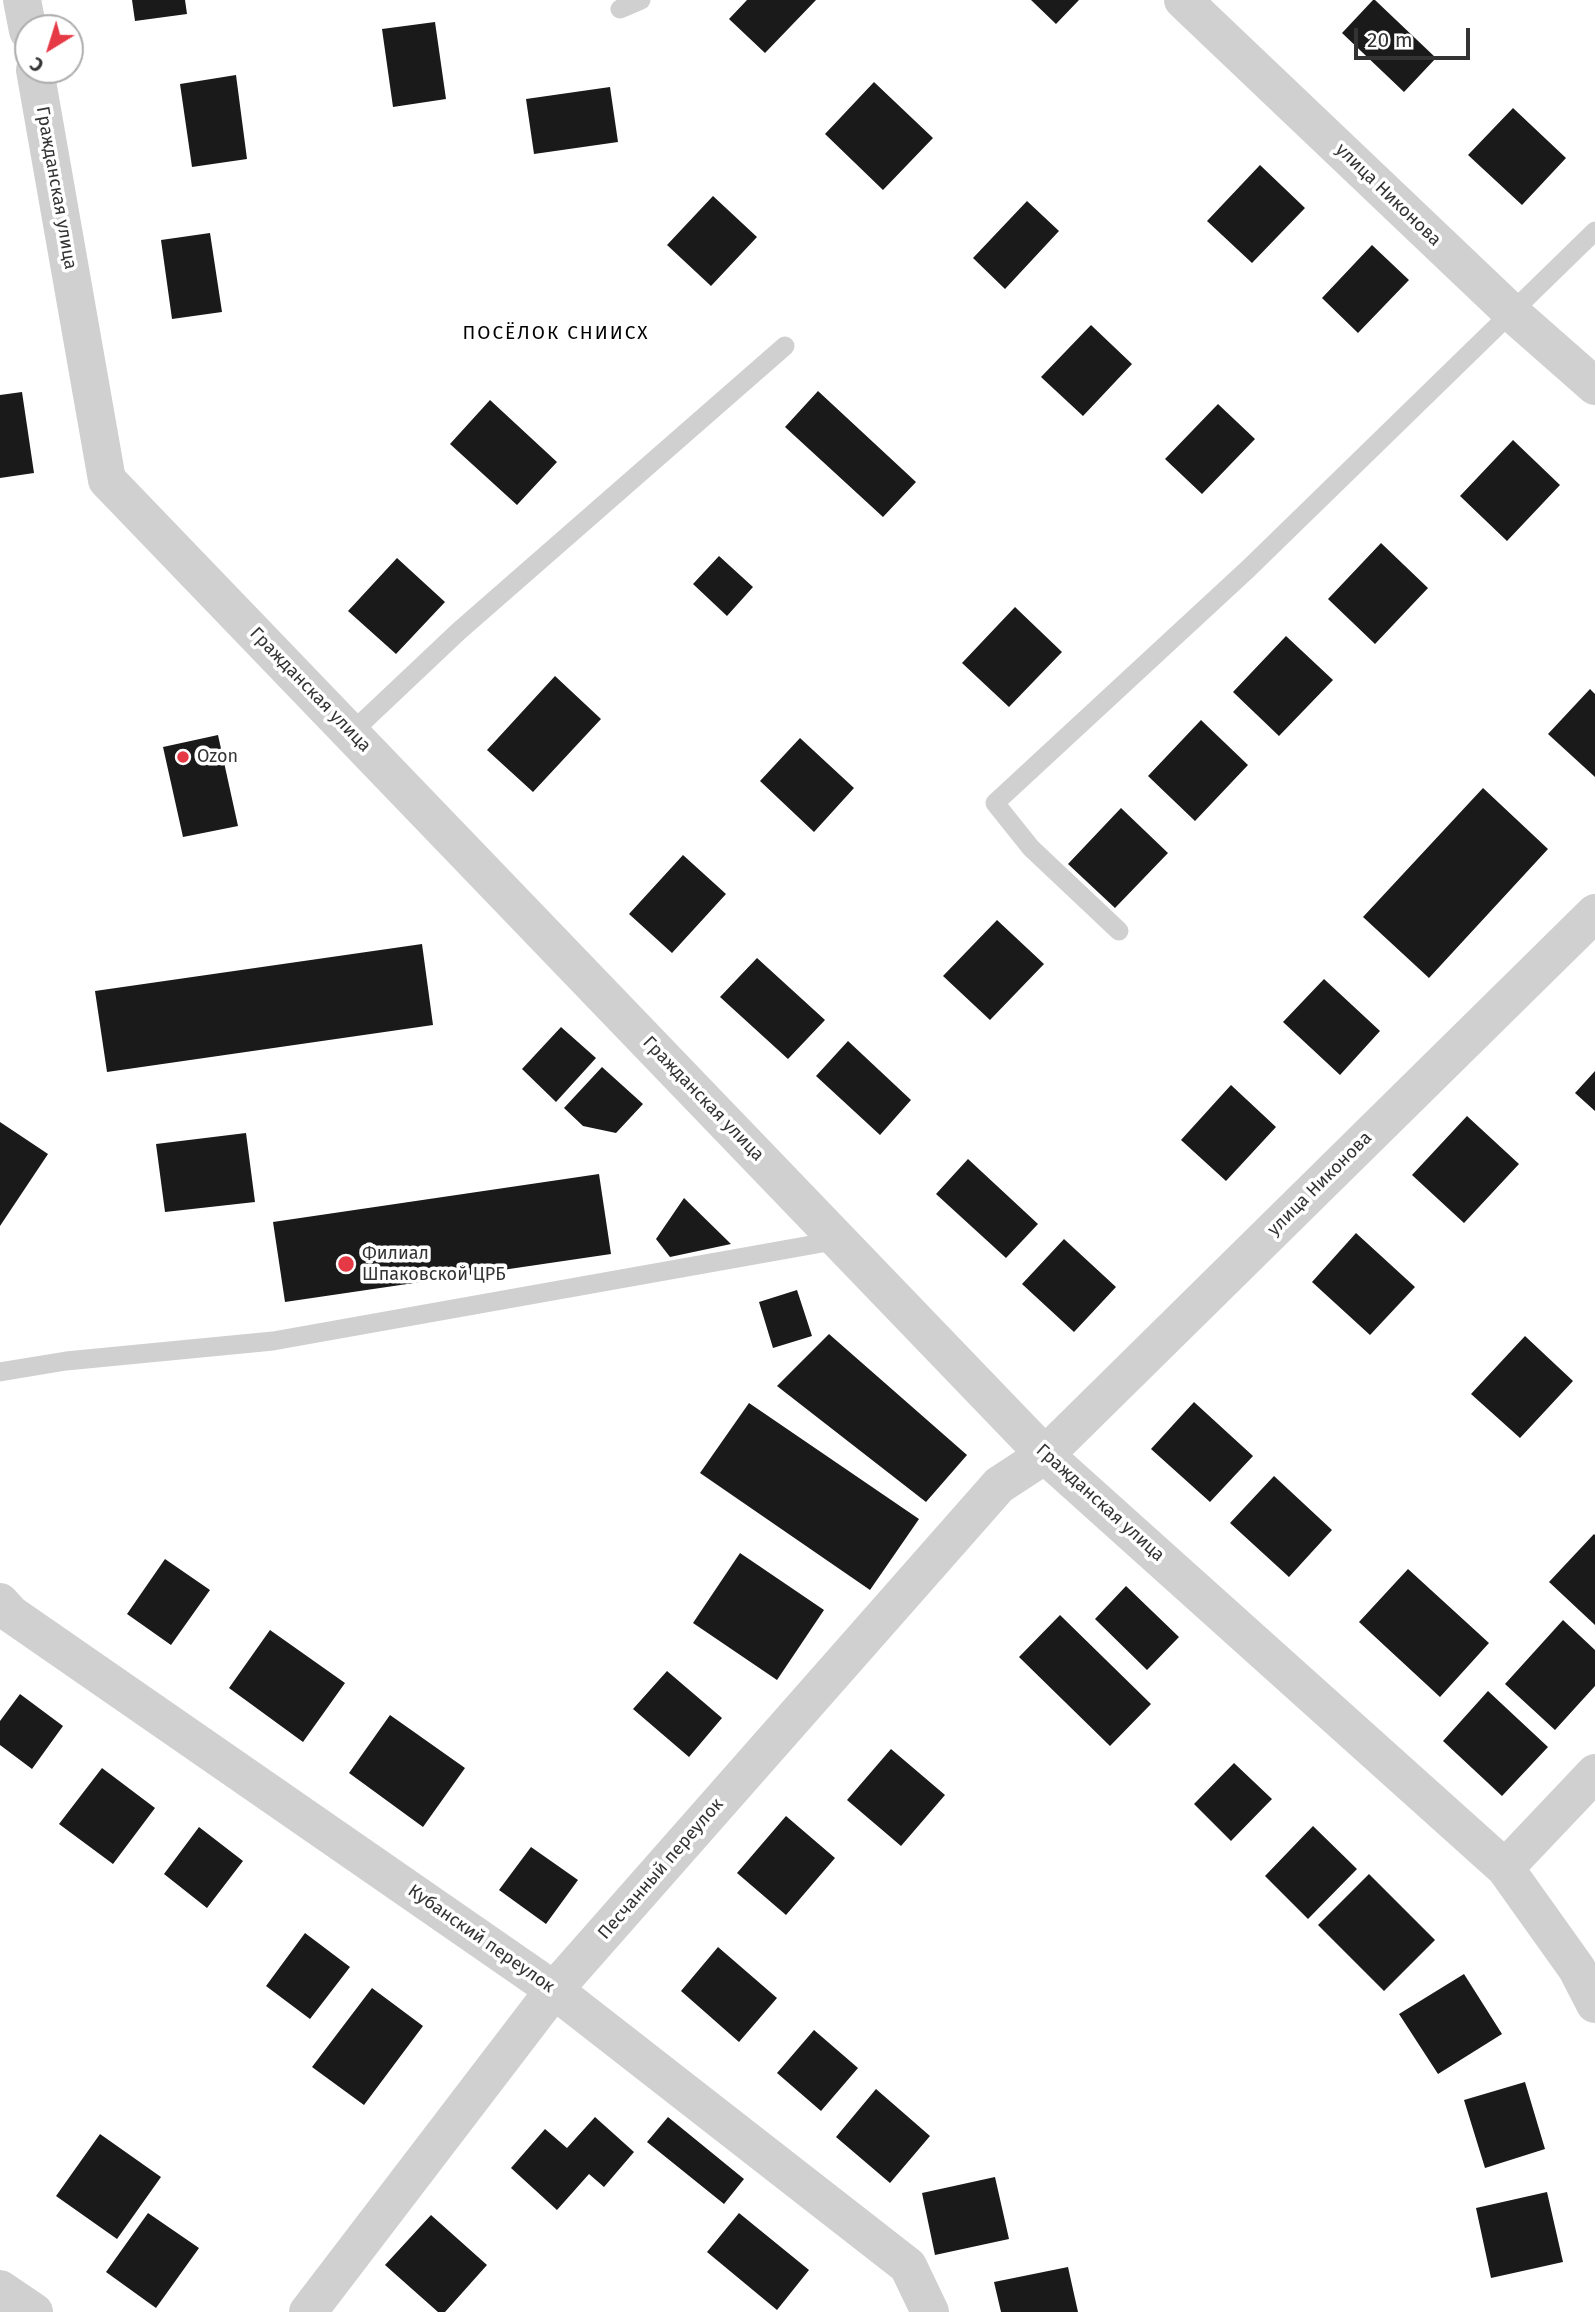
<!DOCTYPE html>
<html>
<head>
<meta charset="utf-8">
<style>
  body { margin:0 }
  #map { position:relative; width:1595px; height:2312px; overflow:hidden; background:#fff; font-family:"Fira Sans",sans-serif }
  canvas { display:block }
  .north { position:absolute; left:14px; top:14px; width:70px; height:70px; box-sizing:border-box; background:#fff; border:2px solid #adadad; border-radius:50%; rotate:218deg; font-size:19px; font-weight:700; line-height:28px; text-align:center; color:#333 }
  .north::after { content:''; display:block; margin:auto; width:24px; height:32px; background:#e63946; clip-path:polygon(50% 0,100% 100%,50% 72%,0 100%) }
  .scale { position:absolute; left:1354px; top:28px; width:116px; height:32px; box-sizing:border-box; border:4px solid #333; border-top:0; padding-left:9px; font-size:21px; line-height:24px; white-space:nowrap; color:#333; -webkit-text-stroke:5px #fff; paint-order:stroke }
</style>
</head>
<body>
<div id="map">
<canvas width="1595" height="2312"></canvas>
<div class="north">С</div>
<div class="scale">20 m</div>
</div>
<script>
const ctx = document.querySelector('canvas').getContext('2d');
ctx.lineJoin = 'round';
function fillPath(path, color) { ctx.fillStyle = color; ctx.fill(path, 'evenodd'); }
const shape = rows => new Path2D(rows.map(r => 'M' + r).join(''));
function stroke(path, color, width, dash) { ctx.strokeStyle = color; ctx.lineWidth = width; ctx.lineCap = dash ? 'butt' : 'round'; ctx.setLineDash(dash || []); ctx.stroke(path); }
function write(font, color, halo, rows, align = 'center') {
  ctx.font = font + ' "Fira Sans",sans-serif'; ctx.lineWidth = 7; ctx.setLineDash([]); ctx.textBaseline = 'middle'; ctx.strokeStyle = halo; ctx.fillStyle = color; for (const [text, x, y, turn = 0] of rows) {
    ctx.save(); ctx.translate(x, y); ctx.rotate((+turn || 0) * Math.PI / 180); ctx.textAlign = isNaN(turn) ? turn : align; if (halo) ctx.strokeText(text, 0, 0); ctx.fillText(text, 0, 0); ctx.restore();
  }
}
const building = shape([
  [132,0,185,0,187,14,135,21],
  [747,0,816,0,765,53,729,19],
  [1031,0,1079,0,1056,24],
  [1373,0,1375,0,1436,58,1404,92,1342,33],
  [435,22,446,99,393,107,382,29],
  [236,75,247,159,192,167,180,84],
  [874,82,933,138,883,190,825,134],
  [610,87,618,142,534,154,526,99],
  [1513,108,1566,158,1522,205,1468,155],
  [1260,165,1305,208,1252,263,1207,221],
  [713,196,757,237,711,286,667,245],
  [1027,201,1059,231,1005,289,973,258],
  [210,233,222,312,172,319,161,240],
  [1372,245,1409,280,1358,333,1322,298],
  [1091,325,1132,364,1083,416,1041,377],
  [818,391,916,482,883,517,785,427],
  [22,392,34,473,0,478,0,395],
  [490,400,557,462,517,505,450,444],
  [1218,404,1255,439,1202,494,1165,459],
  [1513,440,1560,485,1507,541,1460,496],
  [1381,543,1428,588,1375,644,1328,599],
  [719,556,753,587,727,616,693,584],
  [397,558,445,602,396,654,348,611],
  [1015,607,1062,652,1009,707,962,663],
  [1286,636,1333,680,1279,736,1233,692],
  [555,676,601,719,533,792,487,750],
  [1590,689,1595,694,1595,777,1548,734],
  [1201,720,1248,765,1195,821,1148,776],
  [218,735,238,826,183,837,163,747],
  [800,738,854,788,814,832,760,781],
  [1483,788,1548,849,1429,978,1363,917],
  [1121,808,1168,853,1115,908,1068,864],
  [683,855,726,894,672,953,629,914],
  [997,920,1044,964,990,1020,943,976],
  [422,944,433,1025,107,1072,95,991],
  [757,958,825,1020,788,1059,720,997],
  [1324,979,1380,1031,1340,1075,1283,1022],
  [561,1027,596,1058,556,1102,522,1069],
  [848,1041,911,1100,880,1135,816,1076],
  [602,1067,643,1104,616,1133,583,1126,564,1108],
  [1595,1071,1595,1111,1575,1093],
  [1231,1085,1276,1127,1226,1181,1181,1140],
  [1467,1116,1519,1164,1464,1223,1412,1175],
  [0,1122,48,1154,0,1226],
  [246,1133,255,1202,165,1212,156,1144],
  [968,1159,1038,1224,1006,1258,936,1194],
  [599,1174,611,1254,285,1302,273,1222],
  [684,1198,731,1244,670,1257,656,1239],
  [1356,1233,1415,1287,1370,1335,1312,1282],
  [1064,1239,1116,1287,1074,1332,1022,1284],
  [797,1290,812,1336,773,1348,759,1302],
  [829,1334,967,1455,926,1502,777,1386],
  [1525,1336,1573,1381,1520,1438,1471,1394],
  [1194,1402,1253,1456,1210,1502,1151,1449],
  [749,1403,919,1519,870,1590,700,1473],
  [1274,1476,1332,1530,1289,1577,1230,1523],
  [1594,1534,1595,1535,1595,1625,1549,1582],
  [740,1553,824,1610,777,1680,693,1623],
  [165,1559,210,1590,171,1645,127,1614],
  [1408,1569,1489,1643,1440,1697,1359,1622],
  [1126,1586,1179,1637,1147,1670,1095,1619],
  [1060,1615,1151,1704,1110,1746,1019,1657],
  [1563,1620,1595,1650,1595,1686,1555,1730,1505,1684],
  [270,1630,345,1683,303,1742,229,1688],
  [667,1671,722,1718,689,1757,633,1709],
  [1488,1691,1548,1747,1502,1796,1443,1741],
  [20,1694,63,1726,32,1769,0,1745,0,1721],
  [390,1715,465,1768,423,1827,349,1773],
  [891,1749,945,1795,901,1846,847,1800],
  [1234,1763,1272,1799,1231,1841,1194,1804],
  [102,1768,155,1808,113,1864,59,1824],
  [786,1816,835,1858,786,1915,737,1873],
  [1313,1826,1357,1869,1308,1919,1265,1876],
  [199,1827,243,1861,207,1908,164,1874],
  [531,1847,578,1880,546,1924,499,1890],
  [1369,1874,1435,1940,1384,1991,1318,1925],
  [305,1933,350,1967,310,2019,266,1986],
  [718,1947,777,1998,739,2042,681,1991],
  [1464,1974,1502,2034,1438,2074,1399,2014],
  [372,1988,423,2026,364,2105,312,2067],
  [814,2030,858,2068,821,2111,777,2073],
  [1525,2082,1545,2149,1485,2168,1464,2100],
  [876,2089,930,2136,890,2183,836,2137],
  [595,2117,634,2152,604,2187,589,2174,557,2210,511,2168,545,2129,567,2148],
  [668,2117,744,2179,724,2204,647,2142],
  [100,2134,161,2177,117,2239,56,2196],
  [995,2177,1009,2239,935,2255,922,2193],
  [1547,2192,1563,2262,1491,2278,1476,2208],
  [148,2213,199,2248,156,2308,106,2272],
  [739,2213,809,2270,777,2310,707,2252],
  [431,2215,487,2265,445,2312,438,2312,385,2265],
  [1068,2267,1078,2312,1001,2312,994,2282]
]);
const lane = shape([
  [620,9,641,0],
  [351,733,459,631,785,346],
  [1119,931,1031,848,995,803,1248,569,1595,231],
  [0,1372,66,1361,273,1341,839,1240]
]);
const street = shape([
  [22,0,28,31],
  [1183,0,1512,313,1595,386],
  [35,70,107,480,1045,1455,1505,1868,1577,1969,1595,2004],
  [0,1602,11,1614,554,1990,908,2266,930,2312],
  [1505,1868,1595,1773],
  [0,2289,34,2312],
  [308,2312,554,1990,999,1485,1045,1455,1595,913]
]);
const markers = [
  [183,757,7,"#e63946"],
  [346,1264,9,"#e63946"]
];
const streetNames = [
  ["Гражданская улица",56,188,80],
  ["улица Никонова",1388,195,44],
  ["Гражданская улица",310,690,46],
  ["Гражданская улица",703,1099,46],
  ["улица Никонова",1320,1184,-45],
  ["Гражданская улица",1100,1503,42],
  ["Песчанный переулок",661,1869,-49],
  ["Кубанский переулок",481,1939,35]
];
const poiNames = [
  ["Ozon",197,757],
  ["Филиал",362,1254],
  ["Шпаковской ЦРБ",362,1275]
];
const neighbourhoodNames = [
  ["ПОСЁЛОК СНИИСХ",556,334]
];
fillPath(building, '#1a1a1a');
stroke(lane, '#d0d0d0', 19);
stroke(street, '#d0d0d0', 38);
for (const [x, y, r, color] of markers) { const dot = new Path2D(); dot.arc(x, y, r, 0, 2 * Math.PI); ctx.fillStyle = color; ctx.fill(dot); stroke(dot, '#fff', 2.5); }
write('18px', '#333', '#fff', streetNames);
write('18px', '#333', '#fff', poiNames, 'left');
ctx.letterSpacing = '2px';
write('19px', '#000', '#fff', neighbourhoodNames);
ctx.letterSpacing = '0px';
</script>
</body>
</html>
